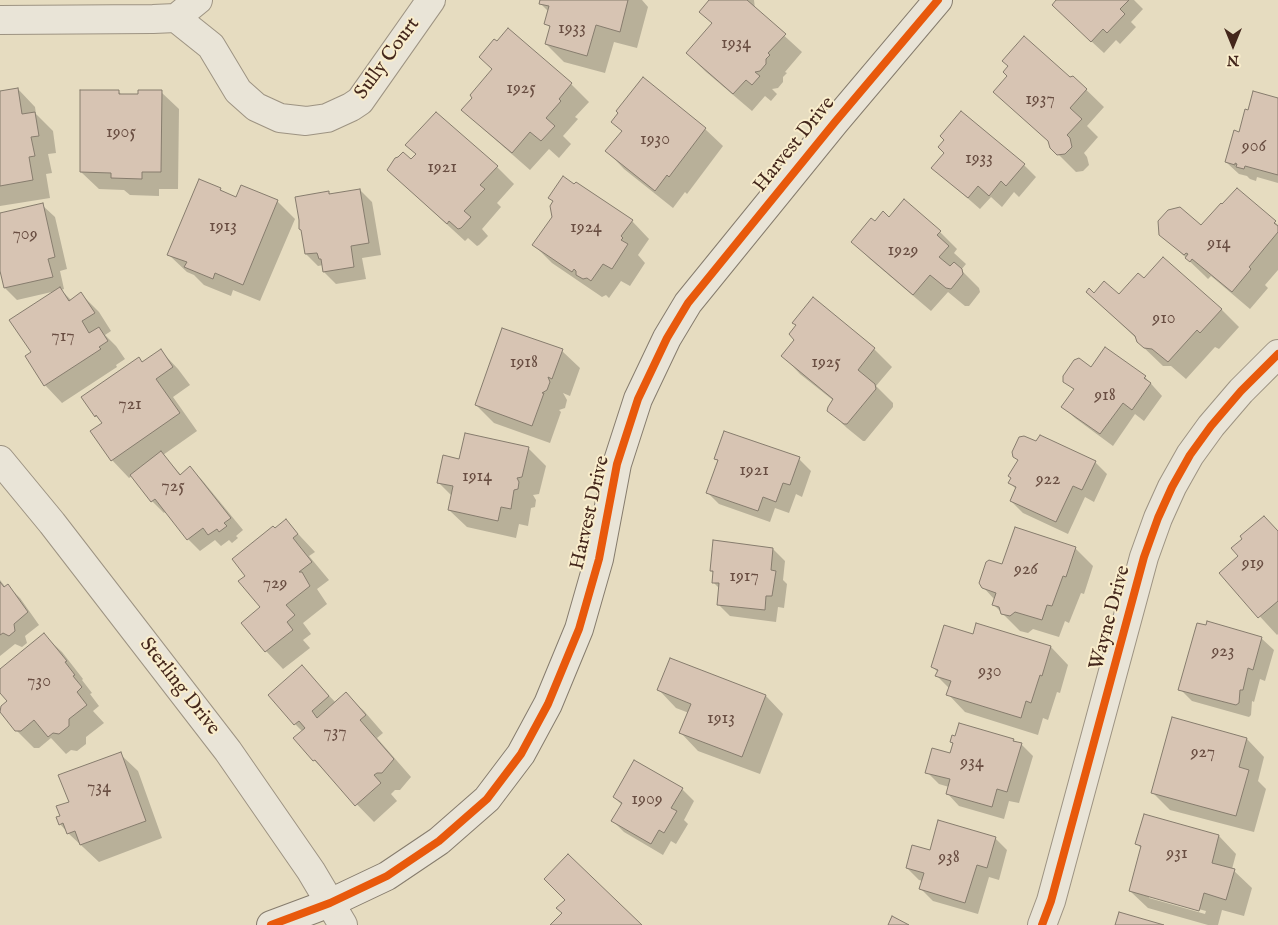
<!DOCTYPE html>
<html>
<head>
<meta charset="utf-8">
<style>
  body { margin:0 }
  #map { position:relative; width:1278px; height:925px; overflow:hidden; background:#e6dcc0; font-family:"IM FELL English",serif }
  canvas { display:block }
  .north { position:absolute; left:1208px; top:20px; width:50px; height:50px; -webkit-text-stroke:4px #f9edcc; paint-order:stroke; rotate:180deg; font-size:14px; font-weight:700; line-height:20px; text-align:center; color:#44271c }
  .north::after { content:''; display:block; margin:auto; width:18px; height:22px; background:#44271c; clip-path:polygon(50% 0,100% 100%,50% 72%,0 100%) }
</style>
</head>
<body>
<div id="map">
<canvas width="1278" height="925"></canvas>
<div class="north">N</div>
</div>
<script>
const ctx = document.querySelector('canvas').getContext('2d');
ctx.lineJoin = 'round';
function fillPath(path, color) { ctx.fillStyle = color; ctx.fill(path, 'evenodd'); }
const shape = rows => new Path2D(rows.map(r => 'M' + r).join(''));
function stroke(path, color, width, dash) { ctx.strokeStyle = color; ctx.lineWidth = width; ctx.lineCap = dash ? 'butt' : 'round'; ctx.setLineDash(dash || []); ctx.stroke(path); }
function write(font, color, halo, rows, align = 'center') {
  ctx.font = font + ' "IM FELL English",serif'; ctx.lineWidth = 4; ctx.setLineDash([]); ctx.textBaseline = 'middle'; ctx.strokeStyle = halo; ctx.fillStyle = color; for (const [text, x, y, turn = 0] of rows) {
    ctx.save(); ctx.translate(x, y); ctx.rotate((+turn || 0) * Math.PI / 180); ctx.textAlign = isNaN(turn) ? turn : align; if (halo) ctx.strokeText(text, 0, 0); ctx.fillText(text, 0, 0); ctx.restore();
  }
}
const shadow = shape([
  [541,0,642,0,648,7,637,48,614,42,605,73,564,62,546,44,551,29,546,23,549,12,540,3],
  [711,0,754,0,755,9,802,52,785,72,787,73,783,77,783,82,778,88,772,89,777,94,771,101,765,96,752,111,705,71,687,53,713,24,701,12],
  [1058,0,1134,0,1143,9,1131,22,1136,27,1120,44,1116,40,1104,53,1065,17],
  [508,30,571,84,589,102,575,117,578,119,563,136,571,144,559,158,549,149,530,170,481,127,463,110,493,70],
  [1073,77,1104,107,1087,126,1098,137,1084,153,1087,157,1089,165,1083,171,1076,172,1051,147,1050,143,995,92,1070,79],
  [18,89,35,107,36,114,53,131,56,153,48,154,52,173,46,174,50,198,0,206,0,93],
  [119,92,122,95,139,95,161,92,179,109,178,189,159,189,159,196,130,195,124,190,99,189,81,172],
  [1278,100,1278,183,1257,177,1256,181,1250,179,1247,176,1239,174,1226,162,1249,112],
  [705,129,723,146,687,194,685,192,673,208,624,169,607,151],
  [407,145,497,167,514,184,497,203,501,207,482,229,488,236,479,245,477,246,468,238,465,241,388,170,411,161,417,155],
  [945,153,1024,165,1036,177,1019,197,1014,192,1002,207,991,197,980,209,933,168],
  [220,189,226,194,237,199,277,201,295,219,260,301,233,290,231,296,204,285,194,275,187,272,169,255],
  [360,190,372,202,381,255,362,258,366,279,336,284,324,272,323,265,318,266,306,254,328,192,331,195],
  [1237,190,1278,225,1278,270,1265,285,1268,288,1250,309,1211,276,1208,279,1204,275,1161,234,1201,227],
  [42,205,55,217,67,269,60,271,64,289,61,290,71,300,81,294,99,312,111,331,105,335,116,346,125,359,116,365,117,367,62,403,45,385,32,353,56,291,17,300,5,288,0,269,0,215],
  [889,219,940,232,957,249,954,253,966,264,961,270,979,288,980,292,969,306,965,306,948,292,931,311,870,259,853,242,875,222],
  [632,221,649,239,638,255,645,263,630,286,621,281,609,298,606,295,602,297,552,263,534,245],
  [1144,280,1221,309,1239,327,1219,349,1215,347,1186,379,1171,366,1163,366,1138,342,1136,338,1087,292,1094,295,1119,296],
  [813,299,874,349,892,367,876,386,893,403,893,407,865,441,863,441,847,428,829,411,834,401,800,374,783,356,796,340,797,326,793,322],
  [161,351,178,369,190,385,173,397,197,431,163,455,181,475,190,468,202,480,243,530,236,536,238,538,232,543,229,540,221,546,215,540,200,551,188,539,166,511,164,513,152,501,132,476,129,478,112,460,103,424,96,416,82,397,138,358,143,363],
  [562,351,580,368,570,396,563,393,567,400,565,408,559,410,561,412,550,443,494,423,476,405],
  [1091,369,1145,377,1162,396,1144,421,1135,414,1113,446,1075,418,1062,406,1074,390,1065,381],
  [528,448,546,466,539,494,533,495,536,500,535,507,531,508,528,526,519,524,516,538,467,527,449,510,452,496,438,482,460,461],
  [1014,456,1095,462,1107,474,1094,502,1085,497,1068,534,1023,513,1011,501,1017,490,1010,483,1019,461],
  [716,458,799,459,811,471,802,497,796,494,789,513,775,508,770,522,719,504,707,492,718,461],
  [286,521,315,552,309,556,329,580,317,589,327,604,303,623,311,634,303,640,310,648,283,669,266,651,243,623,262,608,247,576,275,530],
  [1278,531,1278,634,1277,635,1220,573,1240,556],
  [1075,548,1093,566,1084,594,1081,593,1069,623,1065,621,1059,637,1033,629,1028,633,1020,631,994,605,995,600,983,587,1003,566],
  [773,549,785,561,783,580,787,584,784,608,778,607,776,622,730,616,718,604,720,589,713,582,714,574,711,571],
  [0,580,6,588,8,586,20,598,39,625,25,636,27,643,22,647,15,644,0,656],
  [44,635,62,652,83,679,82,680,92,693,90,694,99,706,93,711,104,723,86,737,86,744,77,751,71,750,66,754,51,738,39,748,34,748,16,730,9,702,0,691,0,671],
  [974,635,1051,647,1068,665,1060,693,1057,692,1048,720,1043,718,1038,735,965,712,948,694,950,689,937,676,938,672,932,667],
  [1261,638,1274,650,1265,681,1260,679,1254,702,1252,701,1251,715,1249,717,1192,701,1180,689],
  [670,659,766,696,783,714,760,774,698,751,681,733,689,713,676,708,659,690],
  [302,667,336,703,346,694,364,711,383,733,377,738,411,777,400,790,395,790,391,794,397,801,374,822,314,760,303,732,295,724],
  [1173,719,1247,739,1264,757,1258,781,1266,789,1254,832,1170,810,1152,792],
  [1013,740,1021,744,1033,756,1019,803,1009,801,1004,819,959,806,947,793,949,787,939,784,927,772,951,755,954,745,951,742],
  [120,754,138,771,162,838,99,862,68,833,60,824,58,818,61,816,70,802],
  [682,789,694,801,684,820,688,824,676,844,671,841,663,855,624,832,612,820,622,805,614,797],
  [1145,815,1219,836,1236,854,1232,869,1252,888,1244,916,1222,910,1218,925,1208,925,1148,908,1130,891,1142,849,1137,844],
  [1149,896,1206,911,1205,914,1149,898],
  [995,838,1007,850,999,880,989,877,978,914,933,901,921,889,923,881,919,880,907,868,931,852]
]);
const building = shape([
  [540,0,628,0,620,32,596,25,587,56,545,44,550,26,544,24,549,6,539,4,540,0],
  [709,0,747,0,786,34,768,53,770,55,766,59,766,64,760,71,755,72,760,76,752,85,746,80,733,94,686,53,712,23,699,12,709,0],
  [1056,0,1129,0,1120,9,1125,14,1107,33,1103,29,1091,42,1052,5,1056,0],
  [508,28,572,83,559,99,561,101,546,118,555,126,541,141,530,132,512,153,461,110,472,98,470,95,492,69,479,57,494,39,497,41,508,28],
  [1024,36,1070,77,1073,76,1087,89,1070,108,1082,119,1067,135,1070,138,1072,147,1065,154,1057,155,1050,148,1048,141,993,92,1007,76,1003,72,1008,66,1002,61,1024,36],
  [643,77,706,128,669,177,667,175,655,191,605,151,622,131,611,122,618,113,616,111,643,77],
  [18,88,22,114,35,112,39,136,31,137,35,156,29,157,33,180,0,186,0,91,18,88],
  [80,90,119,90,119,94,138,94,138,90,162,90,161,172,142,172,142,179,111,178,111,173,80,172,80,90],
  [1253,91,1278,98,1278,175,1245,166,1244,169,1236,167,1237,164,1235,163,1235,165,1225,162,1234,130,1239,132,1245,109,1248,110,1253,91],
  [961,111,1025,164,1006,186,1001,181,989,196,978,186,968,198,931,168,944,153,938,147,944,140,940,136,961,111],
  [436,112,498,166,480,185,485,189,464,211,471,217,461,228,458,229,449,221,447,224,387,170,395,158,398,157,403,152,411,159,416,154,405,145,436,112],
  [563,176,574,184,576,182,633,220,621,236,623,238,621,240,628,244,612,269,603,264,591,281,587,278,583,279,576,275,576,271,574,269,572,272,532,245,552,217,550,206,553,201,548,198,563,176],
  [199,179,221,188,220,190,236,197,241,185,278,200,243,285,215,273,213,279,184,267,187,262,167,255,199,179],
  [1237,188,1276,221,1274,223,1278,226,1278,232,1249,267,1251,269,1232,292,1192,259,1190,262,1185,258,1188,254,1186,253,1184,255,1159,235,1158,221,1168,210,1180,207,1201,225,1221,203,1222,204,1237,188],
  [360,189,369,243,351,246,354,267,323,272,321,259,319,259,317,253,305,254,301,230,299,229,299,220,295,197,329,191,329,194,360,189],
  [904,199,941,231,937,235,949,246,939,257,950,266,954,262,962,269,963,274,951,289,946,288,930,275,913,295,851,242,871,218,875,221,883,211,889,217,904,199],
  [43,203,55,257,48,259,53,277,4,288,0,271,0,213,43,203],
  [1163,257,1222,309,1200,333,1197,330,1168,362,1152,349,1144,348,1137,342,1135,336,1086,292,1089,288,1094,293,1104,281,1119,294,1138,273,1144,278,1163,257],
  [60,287,69,301,81,292,95,313,82,321,89,333,99,327,108,341,99,347,101,349,44,386,25,356,31,352,9,320,60,287],
  [813,297,875,348,858,370,875,384,876,389,847,424,844,424,827,411,828,407,833,399,781,356,794,340,789,334,796,325,792,323,813,297],
  [502,328,563,349,552,379,548,377,550,382,547,390,542,393,544,393,532,426,475,405,502,328],
  [1105,347,1146,376,1144,378,1151,383,1132,410,1123,403,1100,434,1061,407,1074,389,1063,382,1063,376,1074,360,1079,358,1091,367,1105,347],
  [161,349,173,367,156,379,180,413,111,461,90,431,102,423,96,415,95,417,81,397,139,357,142,362,161,349],
  [724,431,800,457,790,485,783,483,776,502,763,497,758,511,706,493,718,460,714,459,724,431],
  [465,433,529,447,522,477,517,478,519,482,518,489,514,490,511,509,501,507,498,521,448,510,453,486,437,483,443,455,459,459,465,433],
  [1040,435,1096,461,1082,490,1073,486,1056,522,1010,501,1016,487,1008,483,1011,478,1008,476,1018,460,1013,457,1012,452,1019,437,1024,436,1036,441,1040,435],
  [161,451,180,475,190,466,231,518,224,523,227,526,219,532,217,529,208,535,203,528,187,540,155,499,151,502,130,475,161,451],
  [1264,516,1278,531,1278,601,1258,618,1219,573,1238,556,1231,548,1242,539,1240,536,1264,516],
  [286,519,298,534,293,538,312,562,299,572,302,572,310,586,286,605,295,615,287,622,293,630,265,652,241,623,260,607,238,581,245,576,232,559,273,526,275,528,286,519],
  [1015,527,1076,547,1066,577,1063,576,1052,606,1047,605,1042,620,1015,612,1010,616,1001,614,999,607,992,605,996,593,982,588,979,583,986,562,989,560,1002,564,1015,527],
  [713,540,773,548,771,570,776,571,772,596,766,596,765,610,717,605,719,583,712,583,713,571,710,571,713,540],
  [0,582,4,587,8,584,28,612,14,624,15,631,9,636,3,633,0,635,0,582],
  [1207,621,1262,637,1253,670,1248,668,1243,690,1240,690,1239,703,1236,705,1178,690,1197,623,1206,625,1207,621],
  [976,623,1051,646,1042,676,1040,675,1031,703,1026,701,1021,718,946,695,951,681,935,676,938,670,931,667,944,625,973,634,976,623],
  [44,633,67,661,65,662,75,675,73,676,82,687,77,692,87,705,69,719,69,726,59,734,53,733,48,737,34,720,21,731,15,731,0,712,1,706,7,701,0,693,0,669,44,633],
  [670,658,766,695,742,757,679,733,691,704,657,690,670,658],
  [302,665,329,696,312,711,317,718,346,692,366,715,360,720,394,759,382,773,377,773,374,775,381,783,355,806,315,760,313,761,293,738,305,728,299,721,294,725,268,695,302,665],
  [1172,717,1247,738,1239,767,1249,770,1236,816,1151,793,1172,717],
  [959,723,1014,739,1013,741,1022,743,1007,792,997,789,992,807,946,794,950,779,925,773,932,748,950,753,953,743,950,742,952,735,955,736,959,723],
  [121,752,146,821,80,845,75,831,67,834,63,823,59,825,56,817,60,816,56,806,69,802,58,775,121,752],
  [634,760,683,788,671,808,677,811,664,833,659,830,651,844,611,821,622,803,613,797,634,760],
  [1144,814,1219,835,1212,863,1235,869,1226,900,1204,893,1199,911,1129,891,1141,846,1135,844,1144,814],
  [938,820,996,837,987,868,977,865,965,903,919,889,924,873,906,868,912,845,930,850,938,820],
  [568,854,642,925,550,925,562,913,556,908,565,900,544,879,568,854],
  [1119,912,1164,925,1115,925,1119,912],
  [892,916,909,925,888,925,892,916]
]);
const street = shape([
  [198,0,176,18,211,46,238,91,256,107,280,118,306,121,327,118,351,107,360,101,431,0],
  [0,20,153,19,176,18],
  [0,460,52,523,228,751,311,871,343,925],
  [1042,925,1051,901,1144,557,1158,518,1172,487,1190,455,1211,426,1241,391,1278,354]
]);
const secondary = shape([
  [271,925,330,903,387,876,439,841,487,799,521,754,548,704,579,629,599,559,617,464,638,399,667,338,688,303,835,122,938,0]
]);
const cycleway = shape([
  [271,925,330,903,387,876,439,841,487,799,521,754,548,704,579,629,599,559,617,464,638,399,667,338,688,303,835,122,938,0],
  [1042,925,1051,901,1144,557,1158,518,1172,487,1190,455,1211,426,1241,391,1278,354]
]);
const numberNames = [
  ["1933",572,29],
  ["1934",736,44],
  ["1925",521,89],
  ["1937",1040,100],
  ["1905",121,133],
  ["1930",655,140],
  ["906",1254,147],
  ["1933",979,159],
  ["1921",442,168],
  ["1913",223,227],
  ["1924",586,228],
  ["709",25,235],
  ["914",1219,244],
  ["1929",903,251],
  ["910",1164,319],
  ["717",63,337],
  ["1918",524,363],
  ["1925",826,363],
  ["918",1105,396],
  ["721",130,405],
  ["1921",754,471],
  ["1914",477,477],
  ["922",1048,480],
  ["725",173,487],
  ["919",1253,564],
  ["926",1026,570],
  ["1917",744,577],
  ["729",275,584],
  ["923",1223,652],
  ["930",990,672],
  ["730",39,682],
  ["1913",721,719],
  ["737",335,733],
  ["927",1203,753],
  ["934",972,763],
  ["734",99,788],
  ["1909",647,800],
  ["931",1177,854],
  ["938",949,858]
];
const streetNames = [
  ["Sully Court",388,59,-54],
  ["Harvest Drive",795,145,-51],
  ["Harvest Drive",591,513,-77],
  ["Wayne Drive",1111,618,-75],
  ["Sterling Drive",179,687,52]
];
fillPath(shadow, '#0003');
fillPath(building, '#d7c4b3');
stroke(building, '#867c6d', 1);
stroke(street, '#9d9382', 30);
stroke(secondary, '#867c6d', 30);
stroke(street, '#e9e4d7', 28);
stroke(secondary, '#e9e4d7', 28);
stroke(cycleway, '#e8590c', 8);
write('18px', '#694e42', null, numberNames);
write('20px', '#44271c', '#f9edcc', streetNames);
</script>
</body>
</html>
